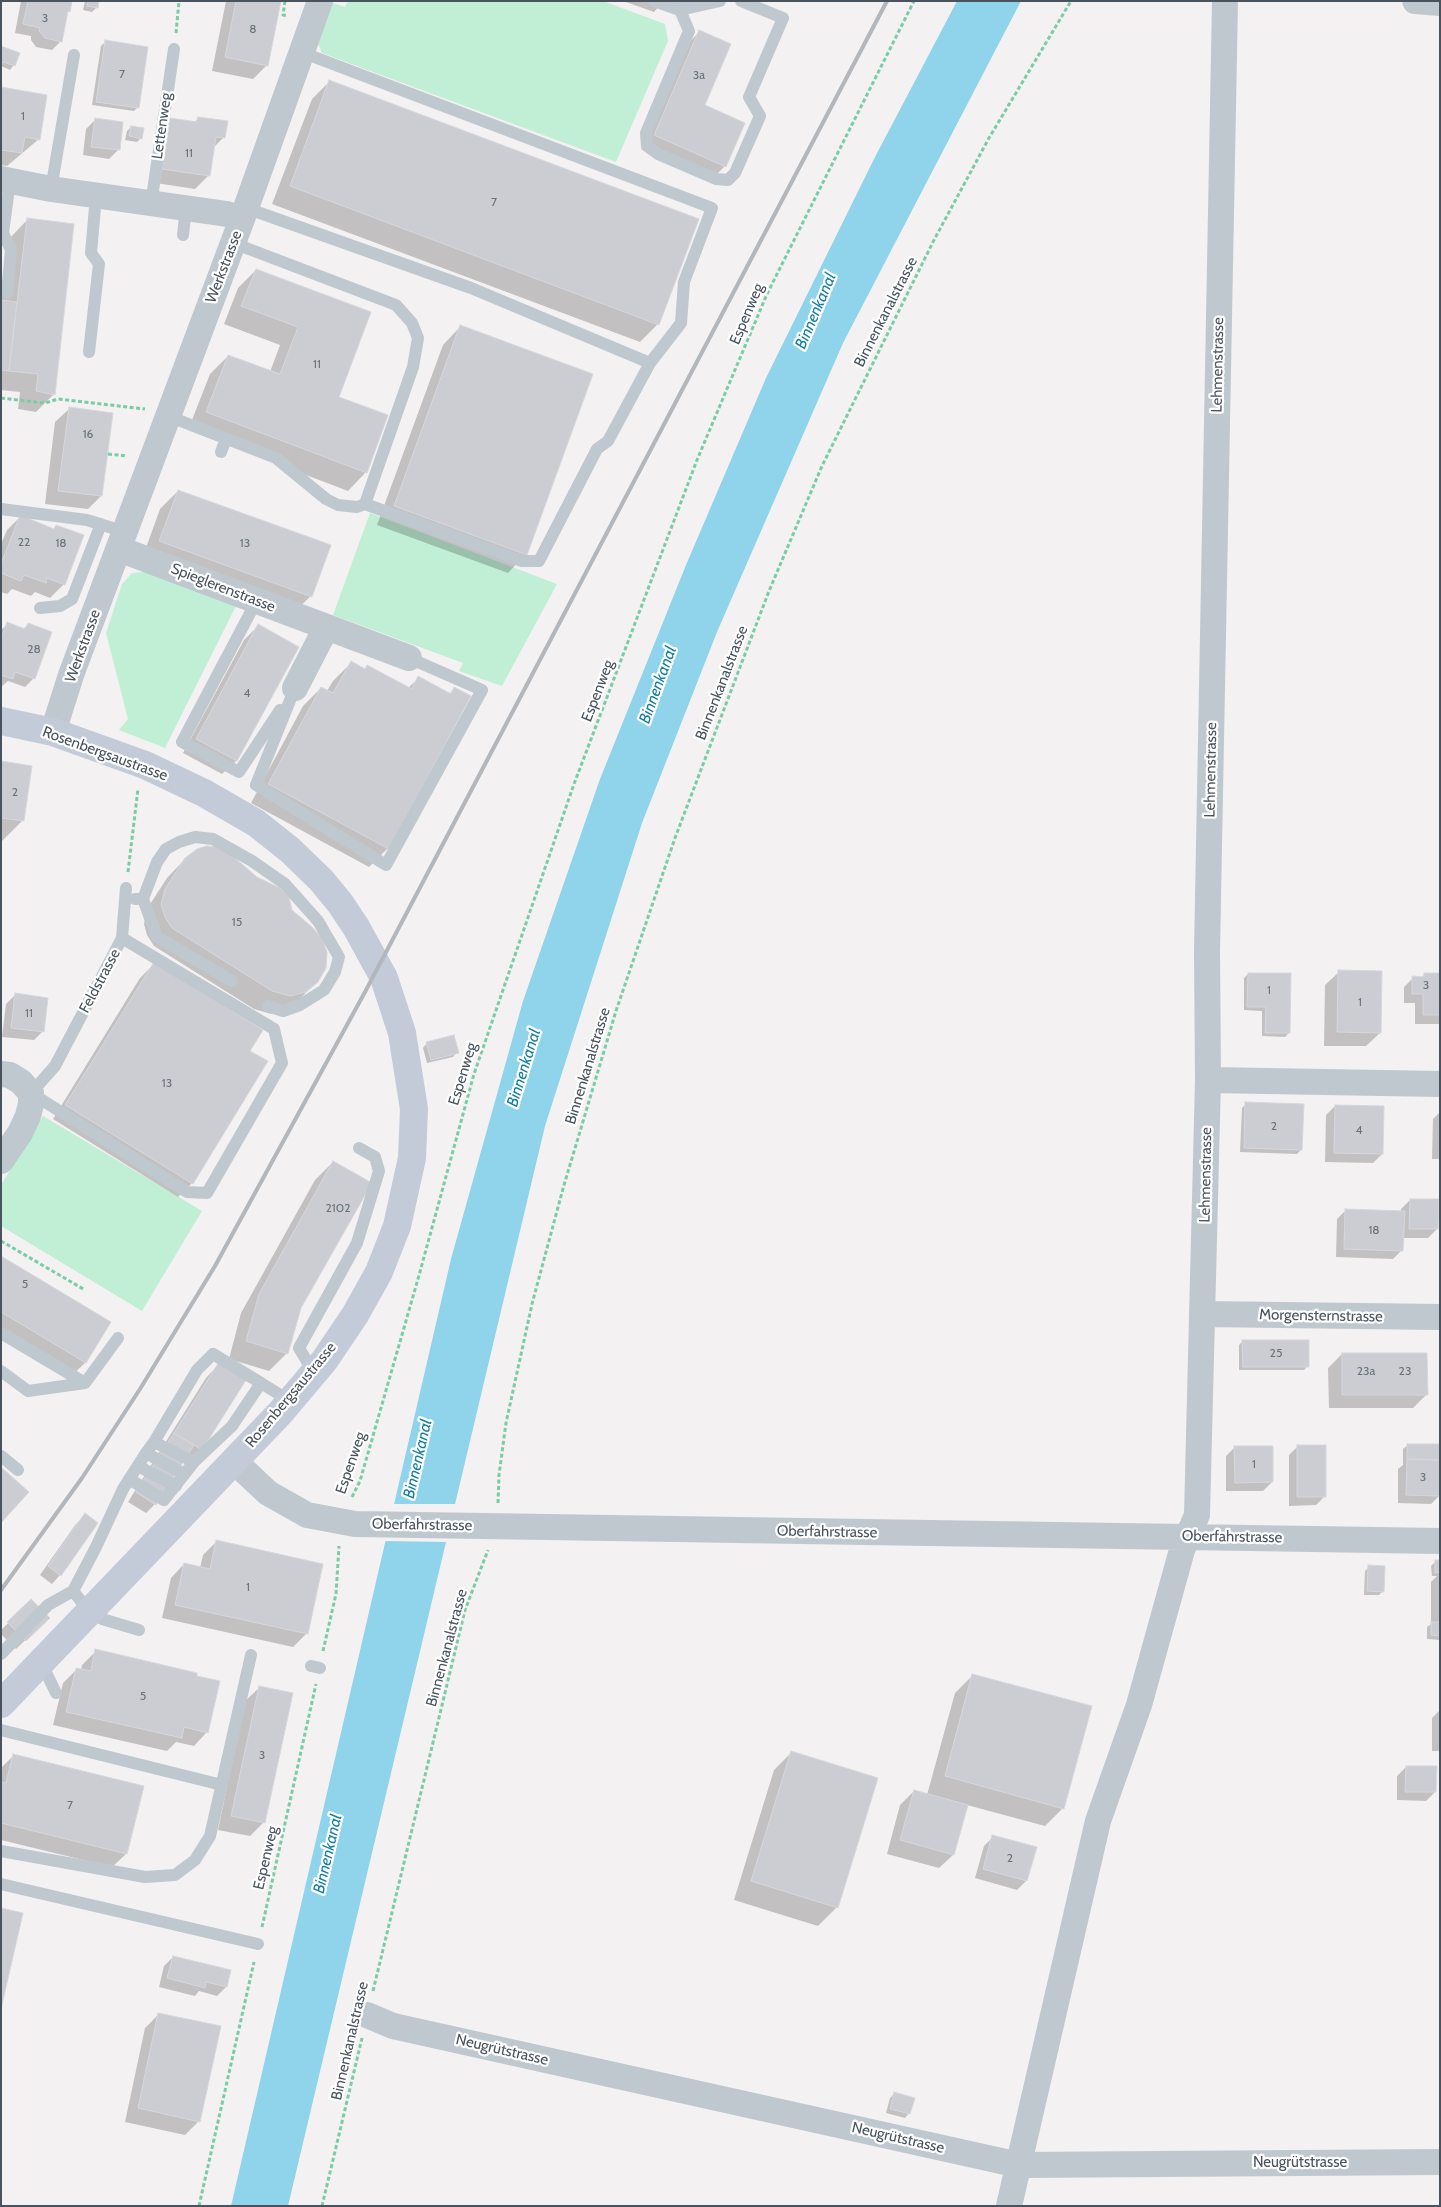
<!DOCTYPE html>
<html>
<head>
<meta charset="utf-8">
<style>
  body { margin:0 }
  #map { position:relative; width:1441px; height:2207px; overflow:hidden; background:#f3f1f1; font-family:Cabin,sans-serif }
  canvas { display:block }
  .frame { position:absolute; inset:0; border:2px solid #49535e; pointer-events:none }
</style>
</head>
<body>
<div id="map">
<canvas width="1441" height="2207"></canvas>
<div class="frame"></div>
</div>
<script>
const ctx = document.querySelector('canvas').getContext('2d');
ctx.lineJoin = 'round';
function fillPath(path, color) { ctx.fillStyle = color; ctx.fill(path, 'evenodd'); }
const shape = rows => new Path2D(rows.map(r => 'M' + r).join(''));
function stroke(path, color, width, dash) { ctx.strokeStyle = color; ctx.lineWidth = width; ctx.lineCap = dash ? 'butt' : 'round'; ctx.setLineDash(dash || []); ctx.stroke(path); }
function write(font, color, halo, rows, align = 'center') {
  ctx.font = font + ' Cabin,sans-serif'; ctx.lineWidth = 4.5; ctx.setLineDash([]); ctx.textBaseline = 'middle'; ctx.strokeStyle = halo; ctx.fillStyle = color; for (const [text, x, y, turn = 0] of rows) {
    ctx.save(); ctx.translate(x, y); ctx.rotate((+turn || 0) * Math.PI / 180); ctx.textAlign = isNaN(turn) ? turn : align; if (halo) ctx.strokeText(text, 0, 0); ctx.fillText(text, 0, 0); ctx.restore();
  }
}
const green = shape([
  [348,1,603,1,665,24,668,41,616,162,322,53,318,43,333,3,345,7],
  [370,513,557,584,502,686,459,671,463,663,333,615],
  [145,572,236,606,165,748,119,730,128,719,106,633,122,584,132,573],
  [43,1116,202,1211,142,1311,1,1226,1,1185]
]);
const water = shape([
  [957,1,1021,1,843,343,717,632,642,823,545,1126,288,2206,231,2206,451,1259,523,1001,600,779,686,565,766,378,875,157]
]);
const pier = shape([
  [392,1504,458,1504,448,1542,383,1541]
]);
const shadow = shape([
  [21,1,70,1,61,41,52,50,36,47,31,40,31,36,15,33],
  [85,1,98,1,97,7,92,12,83,10],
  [226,1,279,1,267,65,253,79,212,71],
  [623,1,664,1,654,12],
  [699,32,703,106,725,166,711,180,641,149,686,46],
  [105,42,138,107,134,111,92,105,101,46],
  [1,48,14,65,10,70,1,66],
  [330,81,658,324,640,342,272,204,312,99],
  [1,88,39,139,7,166,1,165],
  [198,118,224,137,213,148,209,175,195,189,149,182],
  [95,120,118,150,109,159,83,155,86,129],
  [131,127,141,138,137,142,125,140,127,131],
  [28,219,54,394,36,412,18,409,20,392,1,390,1,301,10,238],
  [256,270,369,313,337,397,366,472,348,491,188,430,210,374,228,356,270,372,280,345,224,324,238,288],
  [461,326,526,554,508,573,377,525,443,345],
  [69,409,101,496,88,509,45,504,55,422],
  [178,491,311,596,292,614,142,559,160,509],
  [20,517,53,530,56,526,64,584,50,598,35,592,31,596,12,589,7,594,1,592,1,544,7,530],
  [8,624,23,629,28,625,34,678,25,687,8,681,1,687,1,630],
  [258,626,297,647,236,761,222,774,183,753,244,640],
  [351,663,364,670,368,666,408,688,419,678,449,694,455,688,469,697,388,848,369,867,251,803,303,706,321,688,327,691,333,681],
  [1,763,22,821,1,842],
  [185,859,291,910,317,981,299,1000,271,1014,254,1009,154,946,147,935,144,924,147,909,167,878],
  [154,964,249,1051,192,1183,178,1197,53,1119,140,978],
  [1339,972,1380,1033,1366,1046,1324,1046,1325,985],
  [1248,974,1289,1033,1285,1037,1262,1036,1262,1011,1244,1010,1244,978],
  [1425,974,1440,974,1440,1024,1415,1024,1415,1003,1404,1003,1404,987,1413,978,1421,978],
  [15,995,43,1031,34,1040,2,1037,6,1004],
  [427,1043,457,1052,453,1057,427,1063,423,1048],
  [1246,1104,1301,1150,1297,1154,1240,1152,1242,1108],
  [1335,1106,1382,1154,1373,1163,1325,1162,1326,1115],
  [1440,1112,1440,1159,1432,1159,1433,1119],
  [333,1162,287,1353,269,1371,229,1359,241,1313,315,1180],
  [1410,1200,1437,1229,1428,1238,1403,1238,1402,1250,1393,1259,1336,1257,1337,1219,1346,1210,1401,1213,1401,1209],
  [1,1257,109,1323,85,1363,71,1376,1,1334],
  [1243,1341,1308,1366,1304,1370,1239,1370,1239,1345],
  [1342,1354,1426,1395,1413,1408,1329,1408,1328,1368],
  [219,1364,201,1449,187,1463,183,1460,155,1504,146,1513,128,1502,206,1378],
  [1408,1445,1440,1495,1431,1504,1398,1503,1398,1469,1403,1465,1403,1449],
  [1298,1446,1325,1496,1316,1505,1289,1506,1289,1455],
  [1235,1447,1272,1482,1263,1491,1226,1491,1226,1456],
  [85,1515,60,1575,52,1584,40,1575,76,1524],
  [216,1542,307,1633,293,1647,162,1618,171,1578,184,1564,200,1568,203,1555],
  [1436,1561,1440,1561,1440,1640,1427,1639,1427,1627,1431,1624,1431,1582,1437,1576,1432,1576,1431,1566],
  [1369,1567,1383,1591,1379,1595,1364,1595,1365,1571],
  [31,1601,48,1618,16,1649,1,1634,1,1630],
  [96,1651,207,1732,194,1746,176,1742,167,1751,53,1725,63,1683,77,1669,81,1670,82,1665],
  [973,1675,1063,1808,1045,1826,967,1805,953,1855,939,1868,887,1854,900,1805,914,1791,927,1795,955,1693],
  [259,1688,264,1822,250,1836,218,1830,245,1701],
  [1440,1710,1440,1751,1432,1751,1432,1718],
  [792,1752,836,1908,818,1926,734,1900,774,1770],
  [13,1756,126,1854,112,1867,1,1840,1,1768],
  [1406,1767,1435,1792,1426,1801,1397,1800,1397,1776],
  [993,1837,1026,1881,1017,1890,975,1878,984,1846],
  [173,1957,226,1987,217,1996,199,1991,195,1996,159,1987,164,1966],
  [159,2014,199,2121,185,2135,125,2122,145,2028],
  [894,2094,909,2113,905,2118,886,2113,890,2098]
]);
const building = shape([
  [28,1,72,1,70,12,68,11,62,42,45,38,39,31,40,28,23,24,28,1],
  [88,1,99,1,98,8,87,6,88,1],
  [236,1,281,1,268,66,225,57,236,1],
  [699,30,731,44,705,105,745,123,726,167,654,135,699,30],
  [105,40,148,47,139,108,96,102,105,40],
  [1,46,20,53,15,66,3,62,1,67,1,46],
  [329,80,699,219,659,325,290,186,329,80],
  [1,87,47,95,40,140,25,137,22,153,1,150,1,87],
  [198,117,228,121,225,138,216,137,210,176,162,169,170,118,197,122,198,117],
  [95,118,123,122,120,150,91,147,95,118],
  [131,126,144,128,142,139,129,136,131,126],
  [27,218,74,224,55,395,36,391,38,374,9,371,27,218],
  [256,269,371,312,339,397,388,415,367,473,206,412,228,355,280,374,298,327,241,306,256,269],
  [1,300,17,302,9,371,1,370,1,300],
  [460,325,593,374,527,555,394,506,460,325],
  [69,407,113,413,102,496,58,491,69,407],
  [178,490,331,545,312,597,159,541,178,490],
  [20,515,54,529,56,525,84,535,65,585,47,578,46,583,24,575,21,581,1,573,1,564,20,515],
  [7,622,25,629,28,623,52,632,35,679,15,672,13,679,1,675,1,639,7,622],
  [258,624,299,647,237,761,196,739,258,624],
  [351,661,365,669,367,665,412,689,418,676,451,694,454,687,471,696,389,849,268,784,321,687,333,693,351,661],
  [1,761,32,766,24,821,1,818,1,761],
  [207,846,219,847,229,853,257,877,280,888,289,897,292,910,312,927,322,938,327,952,326,968,318,982,306,992,290,996,272,991,172,928,165,917,161,905,165,889,185,858,197,849,207,846],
  [154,962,263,1030,250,1051,268,1061,193,1184,65,1105,154,962],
  [1338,970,1382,971,1381,1033,1337,1032,1338,970],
  [1248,973,1291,973,1290,1033,1265,1033,1266,1007,1247,1007,1248,973],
  [1424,973,1440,973,1440,1015,1423,1015,1423,994,1412,994,1412,976,1424,977,1424,973],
  [15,993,48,998,44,1032,11,1028,15,993],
  [454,1035,459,1053,431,1060,426,1042,454,1035],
  [1245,1102,1304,1104,1302,1150,1244,1148,1245,1102],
  [1335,1105,1384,1106,1383,1154,1334,1153,1335,1105],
  [333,1161,372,1183,301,1308,288,1354,246,1341,259,1294,333,1161],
  [1410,1199,1439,1199,1438,1229,1409,1229,1410,1199],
  [1345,1209,1405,1211,1403,1251,1344,1249,1345,1209],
  [1,1256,111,1322,86,1363,1,1312,1,1256],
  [1242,1340,1309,1340,1309,1367,1243,1367,1242,1340],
  [1342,1353,1427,1353,1428,1395,1342,1395,1342,1353],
  [219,1362,246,1380,202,1450,174,1433,219,1362],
  [174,1433,194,1445,156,1505,136,1492,174,1433],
  [1407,1444,1440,1444,1440,1460,1407,1459,1407,1444],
  [1297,1445,1326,1445,1326,1497,1297,1497,1297,1445],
  [1234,1446,1273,1446,1273,1482,1235,1483,1234,1446],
  [1407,1459,1440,1460,1440,1496,1406,1495,1407,1459],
  [1,1467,29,1492,1,1523,1,1467],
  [85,1513,98,1523,61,1576,48,1566,85,1513],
  [216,1540,323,1564,308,1634,175,1605,184,1563,210,1569,216,1540],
  [1435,1560,1440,1560,1440,1572,1435,1573,1435,1560],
  [1368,1565,1385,1566,1384,1592,1367,1591,1368,1565],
  [31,1599,50,1618,26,1641,7,1622,31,1599],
  [1431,1622,1440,1622,1440,1636,1431,1635,1431,1622],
  [95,1649,197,1673,197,1676,220,1681,208,1733,184,1727,182,1738,66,1712,76,1668,91,1671,95,1649],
  [972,1674,1092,1706,1064,1809,945,1776,972,1674],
  [259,1686,293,1693,265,1823,231,1816,259,1686],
  [791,1751,878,1778,838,1908,751,1881,791,1751],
  [13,1754,144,1786,127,1854,1,1823,1,1782,6,1783,13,1754],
  [1406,1766,1437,1766,1436,1792,1405,1792,1406,1766],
  [914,1790,968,1805,954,1855,900,1840,914,1790],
  [992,1835,1037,1847,1027,1881,983,1869,992,1835],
  [1,1908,23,1913,1,2009,1,1908],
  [173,1956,231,1970,227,1987,206,1982,205,1988,167,1978,173,1956],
  [158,2013,221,2026,200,2122,138,2108,158,2013],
  [894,2092,915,2098,910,2114,890,2109,894,2092]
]);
const path = shape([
  [285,1,283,15,288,16],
  [176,33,179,1],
  [1,398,45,403,58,399,145,409],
  [108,454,127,456],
  [128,872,138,789],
  [1,1241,85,1290],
  [352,1497,360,1481,418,1279,474,1074,574,784,697,460,767,294,914,1],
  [498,1503,499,1475,506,1423,532,1304,564,1185,616,1011,675,838,769,591,822,466,934,240,989,138,1071,1],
  [323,1651,336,1594,339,1546],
  [262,1927,316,1684],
  [373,1991,465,1610,488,1550],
  [199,2206,254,1962],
  [322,2206,362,2038]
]);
const lane = shape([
  [654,1,680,10,720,1],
  [683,1,680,10,689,31,646,133,647,146,658,154,716,179,728,180,735,173,760,116,749,97,783,18,741,1],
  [51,189,74,55],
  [151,204,174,49],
  [246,208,471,288,650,363,681,323,684,282,712,208,301,52],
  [183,235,186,208],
  [7,293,11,250,3,233,10,181],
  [89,352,99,264,91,253,96,196],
  [168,416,276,458,326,499,338,505,357,507,365,504,413,367,418,338,412,323,396,305,233,243],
  [221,452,226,439],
  [365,504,522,561,539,561,597,449,608,441,650,363],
  [1,509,87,520,125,532],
  [257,600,182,742,239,772,280,710],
  [40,608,60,606,72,599,101,524],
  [295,688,256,785,386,865,482,690,409,658],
  [135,899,143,899,157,937,232,981],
  [143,899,157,862,166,849,179,842,195,837,213,839,252,861,285,884,318,921,339,957,335,972,324,990,300,1005,283,1011,268,1006],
  [122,938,274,1029,282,1063,207,1193,187,1192,31,1093,55,1066,122,938,126,888],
  [1,1333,85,1383],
  [1,1371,28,1391,85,1383,118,1338],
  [314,1373,299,1348,357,1243,379,1171,375,1157,359,1148],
  [154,1442,197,1370,213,1354,261,1383],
  [146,1453,184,1474],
  [1,1456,18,1470],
  [138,1466,176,1486],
  [129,1479,164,1500,194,1462],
  [139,1630,102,1619,89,1611,73,1591,96,1547,123,1489,146,1453,154,1442,194,1462,232,1426,261,1383,290,1401],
  [1,1654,48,1605,73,1591],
  [41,1662,56,1693],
  [311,1666,320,1668],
  [1,1730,222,1785],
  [1,1851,145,1877,175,1875,195,1860,210,1836,251,1655],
  [1,1884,258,1944]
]);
const street = shape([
  [1415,1,1440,3],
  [1,179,51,189,227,214,242,219],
  [119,549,409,658],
  [295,688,326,628],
  [53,732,71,675,242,219,320,1],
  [1,1074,10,1075,21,1082,31,1093,31,1104,28,1116,20,1133,1,1161],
  [1208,1080,1440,1084],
  [1202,1314,1440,1317],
  [234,1461,268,1493,307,1515,355,1524,1440,1541],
  [367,2015,393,2026,1019,2165,1440,2162],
  [1009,2206,1098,1821,1139,1705,1182,1550,1197,1515,1208,1080,1207,951,1225,1]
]);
const secondary = shape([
  [1,721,53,732,145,765,204,793,256,823,290,850,321,880,340,903,356,927,384,978,402,1033,414,1109,412,1158,397,1226,379,1272,355,1315,324,1361,280,1413,1,1704]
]);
const rail = shape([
  [1,1590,82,1478,140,1389,215,1266,365,992,887,1]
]);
const numberNames = [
  ["3",45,18],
  ["8",253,29],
  ["7",122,74],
  ["3a",699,75],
  ["1",23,116],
  ["11",189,153],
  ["7",494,202],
  ["11",317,364],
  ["16",88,434],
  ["22",24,542],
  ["18",61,543],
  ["13",245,543],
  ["28",34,649],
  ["4",247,693],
  ["2",15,792],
  ["15",237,922],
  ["3",1426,985],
  ["1",1269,990],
  ["1",1360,1002],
  ["11",29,1013],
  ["13",167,1083],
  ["2",1274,1126],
  ["4",1359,1130],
  ["2102",338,1208],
  ["18",1374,1230],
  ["5",25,1284],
  ["25",1276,1353],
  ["23a",1366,1371],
  ["23",1405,1371],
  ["1",1254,1464],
  ["3",1423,1477],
  ["1",248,1587],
  ["5",143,1696],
  ["3",262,1755],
  ["7",70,1805],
  ["2",1010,1858]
];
const streetNames = [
  ["Lettenweg",162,126,-82],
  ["Werkstrasse",224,267,-69],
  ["Binnenkanalstrasse",886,312,-63],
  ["Espenweg",747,314,-67],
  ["Lehmenstrasse",1218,365,-89],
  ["Spieglerenstrasse",223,588,21],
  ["Werkstrasse",83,646,-70],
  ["Binnenkanalstrasse",722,683,-69],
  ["Espenweg",598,691,-69],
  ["Rosenbergsaustrasse",105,754,20],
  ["Lehmenstrasse",1211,770,-89],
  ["Feldstrasse",100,981,-62],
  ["Binnenkanalstrasse",588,1066,-73],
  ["Espenweg",463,1074,-73],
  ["Lehmenstrasse",1206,1175,-89],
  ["Morgensternstrasse",1321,1316,1],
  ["Rosenbergsaustrasse",291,1395,-50],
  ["Espenweg",351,1463,-71],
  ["Oberfahrstrasse",422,1525,1],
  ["Oberfahrstrasse",827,1532,1],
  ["Oberfahrstrasse",1232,1537,1],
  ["Binnenkanalstrasse",447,1648,-75],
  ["Espenweg",266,1858,-77],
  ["Binnenkanalstrasse",350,2041,-77],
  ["Neugrütstrasse",502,2050,13],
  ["Neugrütstrasse",898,2138,13],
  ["Neugrütstrasse",1300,2163]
];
const waterNames = [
  ["Binnenkanal",816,311,-67],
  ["Binnenkanal",658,685,-70],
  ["Binnenkanal",524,1068,-73],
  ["Binnenkanal",418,1459,-77],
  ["Binnenkanal",328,1854,-77]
];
fillPath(green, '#c1efd5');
fillPath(water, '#8fd4eb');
fillPath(pier, '#f3f1f1');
fillPath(shadow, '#0003');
fillPath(building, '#cbcdd3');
stroke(building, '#d5d7dc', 1);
stroke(path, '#7acca7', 3, [4, 2.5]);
stroke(lane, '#bfc7cf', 12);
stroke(street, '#bfc7cf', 26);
stroke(secondary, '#c2cbd7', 28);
stroke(rail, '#b3b6bb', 4);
write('12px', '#6a727b', null, numberNames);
write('15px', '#49535e', '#fff', streetNames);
write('italic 16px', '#107da2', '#fff', waterNames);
</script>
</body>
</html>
